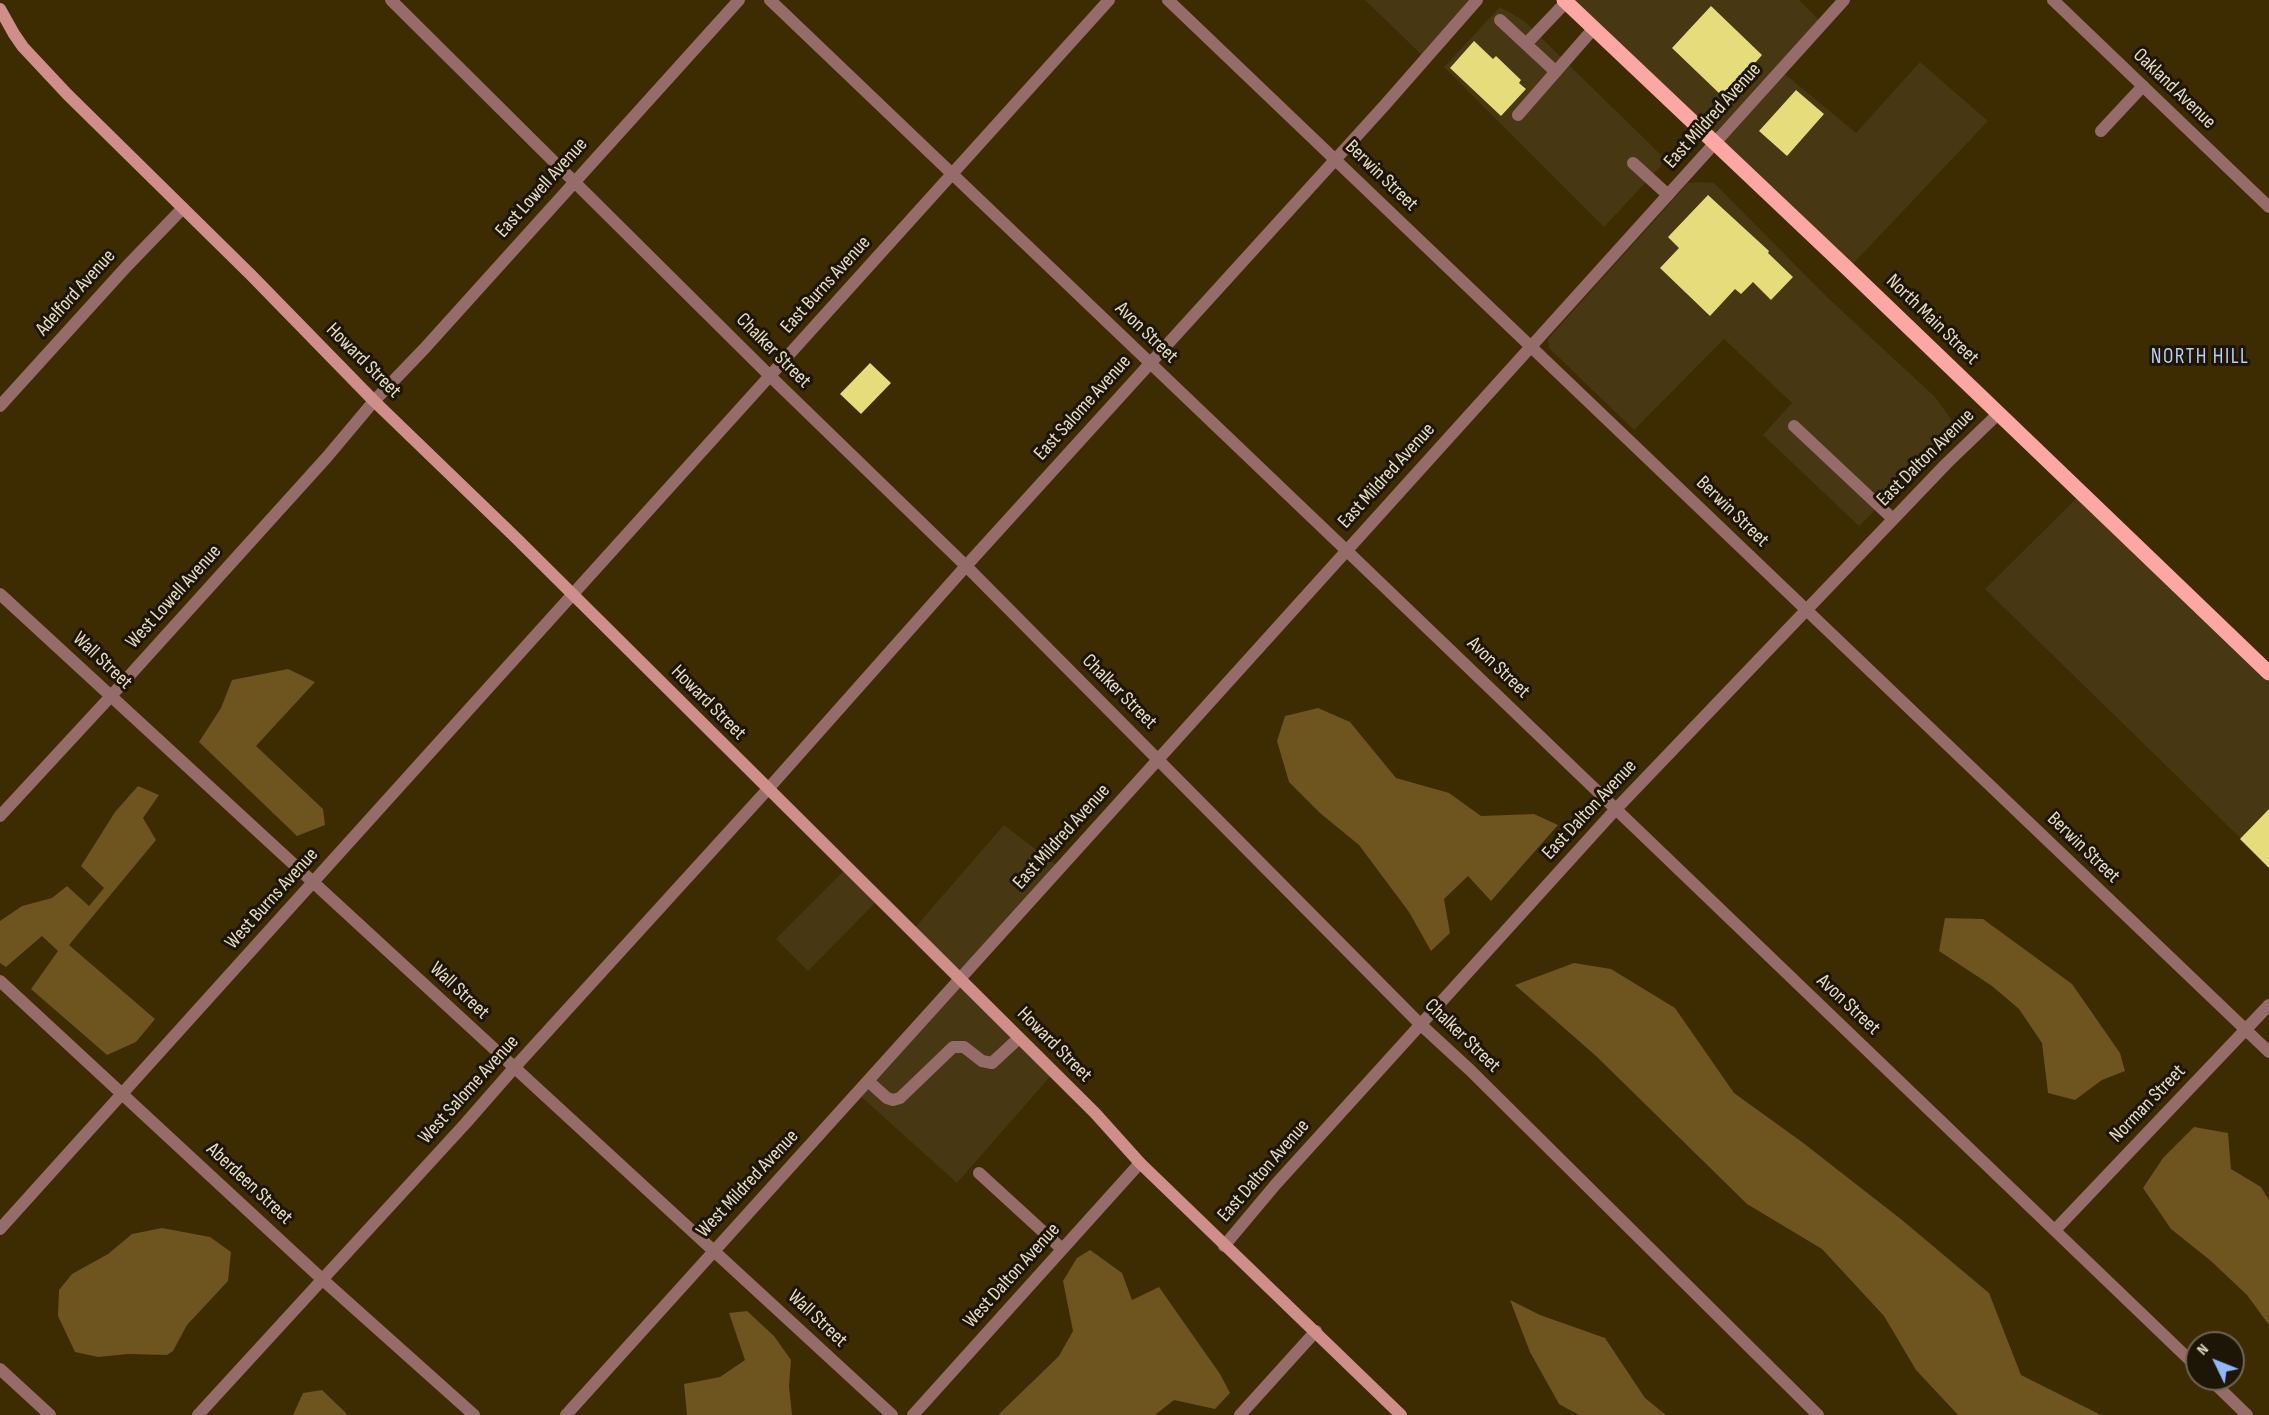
<!DOCTYPE html>
<html>
<head>
<meta charset="utf-8">
<style>
  body { margin:0 }
  #map { position:relative; width:2269px; height:1415px; overflow:hidden; background:#3d2b01; font-family:"Sofia Sans Condensed",sans-serif }
  canvas { display:block }
  .north { position:absolute; left:2185px; top:1331px; width:60px; height:60px; box-sizing:border-box; background:#1d1506; border:2px solid #6d6453; border-radius:50%; rotate:313deg; font-size:16px; font-weight:700; line-height:24px; text-align:center; color:#e6dbc6 }
  .north::after { content:''; display:block; margin:auto; width:21px; height:27px; background:#93b7fd; clip-path:polygon(50% 0,100% 100%,50% 72%,0 100%) }
</style>
</head>
<body>
<div id="map">
<canvas width="2269" height="1415"></canvas>
<div class="north">N</div>
</div>
<script>
const ctx = document.querySelector('canvas').getContext('2d');
ctx.lineJoin = 'round';
function fillPath(path, color) { ctx.fillStyle = color; ctx.fill(path, 'evenodd'); }
const shape = rows => new Path2D(rows.map(r => 'M' + r).join(''));
function stroke(path, color, width, dash) { ctx.strokeStyle = color; ctx.lineWidth = width; ctx.lineCap = dash ? 'butt' : 'round'; ctx.setLineDash(dash || []); ctx.stroke(path); }
function write(font, color, halo, rows, align = 'center') {
  ctx.font = font + ' "Sofia Sans Condensed",sans-serif'; ctx.lineWidth = 6; ctx.setLineDash([]); ctx.textBaseline = 'middle'; ctx.strokeStyle = halo; ctx.fillStyle = color; for (const [text, x, y, turn = 0] of rows) {
    ctx.save(); ctx.translate(x, y); ctx.rotate((+turn || 0) * Math.PI / 180); ctx.textAlign = isNaN(turn) ? turn : align; if (halo) ctx.strokeText(text, 0, 0); ctx.fillText(text, 0, 0); ctx.restore();
  }
}
const built = shape([
  [1365,0,1477,0,1426,59],
  [1564,0,1799,0,1822,23,1780,70,1856,133,1920,62,1988,121,1848,269],
  [1500,7,1523,20,1662,156,1661,166,1604,227,1444,67],
  [1700,182,1714,183,1828,298,1935,397,1951,419,1952,434,1859,526,1763,435,1792,403,1724,339,1634,430,1549,348,1548,339,1688,183],
  [2082,493,2269,673,2269,866,1985,589],
  [1004,825,1060,868,961,980,1054,1072,957,1183,857,1093,960,980,912,931],
  [847,868,879,899,808,971,776,939]
]);
const green = shape([
  [288,669,315,682,256,746,323,809,325,825,297,836,199,742,221,708,232,680],
  [1318,708,1350,722,1396,778,1449,793,1481,816,1534,814,1558,825,1491,901,1468,876,1444,899,1450,933,1431,951,1409,912,1359,845,1320,813,1289,782,1277,741,1285,716],
  [138,786,159,795,143,818,156,840,69,945,155,1019,136,1042,107,1055,31,989,58,951,42,936,6,967,0,963,0,921,22,906,52,898,67,886,89,906,104,888,81,866,115,812],
  [1945,918,1983,919,2072,984,2120,1053,2125,1071,2102,1080,2075,1100,2048,1093,2042,1043,2019,1009,1992,986,1939,951],
  [1574,963,1611,969,1675,1008,1734,1093,1802,1142,1902,1220,1989,1293,2021,1375,2101,1415,1958,1415,1916,1370,1884,1316,1822,1249,1747,1204,1596,1056,1515,985],
  [2194,1127,2228,1133,2231,1169,2261,1187,2269,1200,2269,1325,2247,1295,2211,1261,2171,1229,2143,1188,2163,1158],
  [162,1228,210,1237,231,1252,228,1281,187,1325,173,1351,167,1355,128,1354,98,1357,75,1352,58,1316,59,1290,72,1274,108,1254,132,1234],
  [1090,1250,1122,1273,1132,1300,1159,1287,1220,1374,1230,1393,1215,1409,1174,1400,1155,1415,998,1415,1059,1356,1073,1331,1063,1281,1077,1258],
  [1510,1300,1540,1315,1605,1338,1645,1398,1666,1415,1579,1415,1559,1404,1530,1352],
  [747,1311,774,1336,791,1360,789,1386,792,1415,687,1415,684,1384,720,1377,745,1360,729,1313],
  [322,1390,348,1415,293,1415,303,1393]
]);
const building = shape([
  [1711,6,1762,55,1728,94,1720,94,1672,48],
  [1474,41,1493,59,1496,56,1521,80,1519,83,1526,89,1501,116,1450,68],
  [1796,90,1824,114,1787,156,1759,131],
  [1708,195,1769,251,1768,253,1793,277,1771,300,1753,282,1741,294,1735,289,1710,316,1660,268,1679,248,1668,237],
  [870,363,891,383,861,414,840,394],
  [2269,809,2269,868,2240,839]
]);
const lane = shape([
  [1500,20,1556,72],
  [1526,44,1566,2],
  [1518,115,1594,28],
  [2101,131,2143,86],
  [1633,163,1668,195],
  [1794,426,1893,519],
  [868,1081,887,1098,893,1100,900,1098,953,1047,964,1047,982,1061,992,1063,1019,1038],
  [979,1173,1062,1249]
]);
const street = shape([
  [391,0,771,377,966,566,1420,1024,1470,1070,1818,1415],
  [770,0,1347,551,2197,1367],
  [1168,0,2269,1052],
  [2053,0,2269,207],
  [0,406,127,266,183,208],
  [0,594,892,1415],
  [0,816,111,696,327,457,374,401,424,349,739,0],
  [0,981,323,1280,474,1415],
  [0,1229,1109,0],
  [2055,1230,2269,1005],
  [1224,1246,1276,1184,1616,809,1946,464,1999,413],
  [0,1369,50,1415],
  [2210,1379,2247,1415],
  [198,1415,465,1124,514,1068,768,789,966,566,1384,106,1477,0],
  [566,1415,1844,0],
  [913,1415,1140,1163],
  [1240,1415,1316,1331]
]);
const secondary = shape([
  [0,9,14,34,23,47,67,94,251,275,374,401,515,537,1095,1113,1140,1163,1401,1415]
]);
const primary = shape([
  [1564,0,1848,269,2269,673]
]);
const streetNames = [
  ["Oakland Avenue",2174,89,44],
  ["East Mildred Avenue",1713,116,-48],
  ["Berwin Street",1381,176,44],
  ["East Lowell Avenue",542,188,-48],
  ["East Burns Avenue",826,285,-48],
  ["Adelford Avenue",76,293,-48],
  ["North Main Street",1932,320,44],
  ["Avon Street",1146,333,44],
  ["Chalker Street",773,351,45],
  ["Howard Street",363,361,45],
  ["East Salome Avenue",1083,408,-48],
  ["East Dalton Avenue",1926,458,-45],
  ["East Mildred Avenue",1387,476,-48],
  ["Berwin Street",1732,512,44],
  ["West Lowell Avenue",174,597,-48],
  ["Wall Street",102,661,43],
  ["Avon Street",1498,668,44],
  ["Chalker Street",1119,692,45],
  ["Howard Street",708,703,45],
  ["East Dalton Avenue",1590,810,-47],
  ["East Mildred Avenue",1062,837,-48],
  ["Berwin Street",2083,848,44],
  ["West Burns Avenue",272,899,-48],
  ["Wall Street",459,991,43],
  ["Avon Street",1848,1005,43],
  ["Chalker Street",1462,1036,44],
  ["Howard Street",1054,1045,45],
  ["West Salome Avenue",469,1090,-48],
  ["Norman Street",2148,1104,-46],
  ["East Dalton Avenue",1264,1171,-49],
  ["Aberdeen Street",249,1184,43],
  ["West Mildred Avenue",748,1184,-47],
  ["West Dalton Avenue",1012,1276,-48],
  ["Wall Street",817,1319,43]
];
const neighbourhoodNames = [
  ["NORTH HILL",2200,358]
];
fillPath(built, '#483713');
fillPath(green, '#6e541f');
fillPath(building, '#e6dc7c');
stroke(lane, '#956c69', 12);
stroke(street, '#956c69', 12);
stroke(secondary, '#cf8e8a', 12);
stroke(primary, '#fca7a3', 15);
write('20px', '#e6dbc6', '#1d1506', streetNames);
ctx.letterSpacing = '1.5px';
write('21px', '#bacff7', '#1d1506', neighbourhoodNames);
ctx.letterSpacing = '0px';
</script>
</body>
</html>
